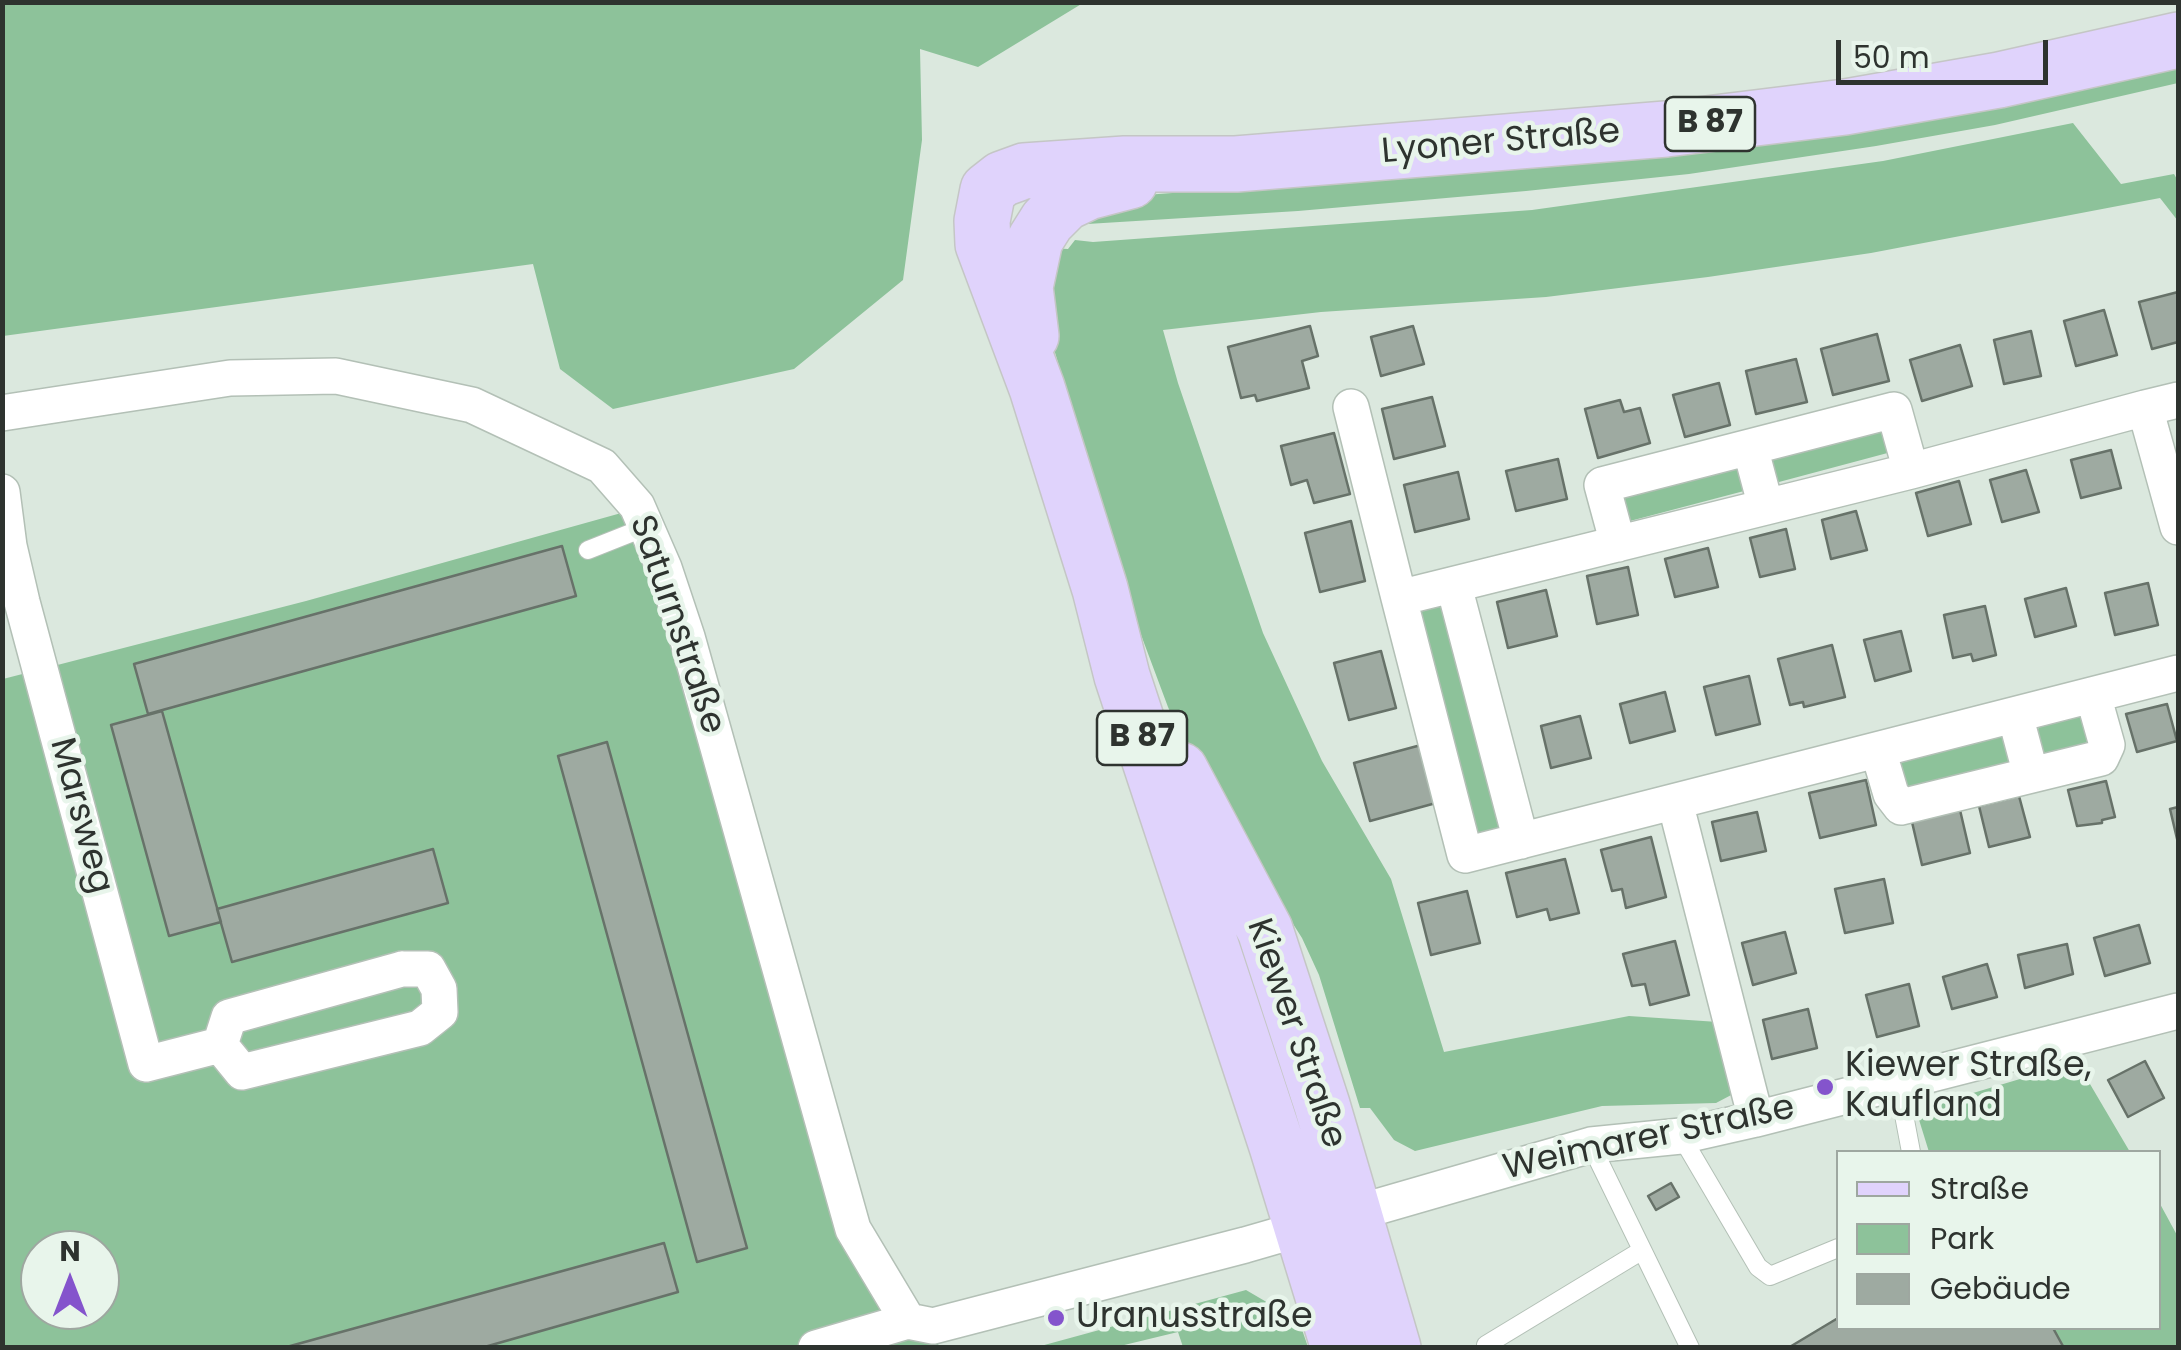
<!DOCTYPE html>
<html>
<head>
<meta charset="utf-8">
<style>
  body { margin:0 }
  #map { position:relative; width:2181px; height:1350px; overflow:hidden; background:#dbe8de; font-family:Poppins,sans-serif }
  canvas { display:block }
  .frame { position:absolute; inset:0; border:5px solid #2e332f; pointer-events:none }
  .legend { position:absolute; left:1836px; top:1150px; width:325px; height:180px; box-sizing:border-box; background:#e8f5eb; border:2px solid #9ea7a0; margin:0; padding:12px 18px; list-style:none; font-size:30px; color:#2e332f }
  .legend li { display:flex; align-items:center; gap:20px; height:50px }
  .legend b { width:50px; border:2px solid #9ea7a0 }
  .north { position:absolute; left:20px; top:1230px; width:100px; height:100px; box-sizing:border-box; background:#e8f5eb; border:2px solid #9ea7a0; border-radius:50%; rotate:0deg; font-size:28px; font-weight:700; line-height:40px; text-align:center; color:#2e332f }
  .north::after { content:''; display:block; margin:auto; width:35px; height:45px; background:#8454cc; clip-path:polygon(50% 0,100% 100%,50% 72%,0 100%) }
  .scale { position:absolute; left:1836px; top:40px; width:212px; height:45px; box-sizing:border-box; border:5px solid #2e332f; border-top:0; padding-left:12px; font-size:30px; line-height:35px; white-space:nowrap; color:#2e332f; -webkit-text-stroke:8px #e8f5eb; paint-order:stroke }
</style>
</head>
<body>
<div id="map">
<canvas width="2181" height="1350"></canvas>
<div class="frame"></div>
<ul class="legend">
<li><b style="height:12px;background:#e0d3fc"></b>Straße</li>
<li><b style="height:28px;background:#8dc29a"></b>Park</li>
<li><b style="height:28px;background:#9eaaa1"></b>Gebäude</li>
</ul>
<div class="north">N</div>
<div class="scale">50 m</div>
</div>
<script>
const ctx = document.querySelector('canvas').getContext('2d');
ctx.lineJoin = 'round';
function fillPath(path, color) { ctx.fillStyle = color; ctx.fill(path, 'evenodd'); }
const shape = rows => new Path2D(rows.map(r => 'M' + r).join(''));
function stroke(path, color, width, dash) { ctx.strokeStyle = color; ctx.lineWidth = width; ctx.lineCap = dash ? 'butt' : 'round'; ctx.setLineDash(dash || []); ctx.stroke(path); }
function write(font, color, halo, rows, align = 'center') {
  ctx.font = font + ' Poppins,sans-serif'; ctx.lineWidth = 9; ctx.setLineDash([]); ctx.textBaseline = 'middle'; ctx.strokeStyle = halo; ctx.fillStyle = color; for (const [text, x, y, turn = 0] of rows) {
    ctx.save(); ctx.translate(x, y); ctx.rotate((+turn || 0) * Math.PI / 180); ctx.textAlign = isNaN(turn) ? turn : align; if (halo) ctx.strokeText(text, 0, 0); ctx.fillText(text, 0, 0); ctx.restore();
  }
}
const green = shape([
  [2,3,3,2,1083,3,978,67,920,49,922,140,903,280,794,369,613,409,560,369,533,264,3,336],
  [2178,55,2178,83,1995,125,1876,146,1689,174,1526,191,1298,211,1071,225,1117,197,1491,170],
  [2073,123,2121,184,2174,174,2178,181,2178,221,2160,198,1871,253,1708,277,1546,297,1321,312,1163,330,1178,383,1263,633,1322,761,1391,879,1444,1052,1629,1016,1718,1022,1735,1093,1716,1103,1602,1106,1415,1151,1394,1140,1370,1108,1360,1108,1319,975,1302,938,1199,776,1168,707,1122,584,1043,311,1050,248,1068,249,1075,240,1093,242,1532,210,1883,161],
  [1881,420,1895,451,1779,482,1772,478,1767,451],
  [1739,462,1744,491,1630,521,1618,493],
  [632,510,853,1229,933,1326,939,1347,3,1348,3,679,306,601],
  [40,1250,100,1250,100,1310,40,1310],
  [1436,606,1443,608,1501,826,1496,831,1478,836,1418,611],
  [2080,716,2085,718,2095,745,2043,758,2036,734,2039,727],
  [2002,736,2010,740,2017,761,1905,794,1897,767,1900,763],
  [2077,1062,2130,1152,1929,1152,1916,1110],
  [2159,1202,2178,1237,2178,1347,2064,1347,2053,1328,2158,1328],
  [1246,1290,1299,1321,1308,1347,1183,1347,1178,1332,1116,1347,1037,1347]
]);
const building = shape([
  [2178,292,2178,342,2152,349,2139,302,2178,292],
  [2104,310,2117,355,2076,366,2064,321,2104,310],
  [1310,326,1318,356,1302,361,1309,388,1257,401,1255,395,1241,398,1228,347,1310,326],
  [1413,326,1424,364,1381,376,1371,337,1413,326],
  [2031,331,2041,376,2004,384,1994,340,2031,331],
  [1877,334,1889,381,1833,395,1821,349,1877,334],
  [1960,345,1972,386,1922,401,1910,360,1960,345],
  [1796,359,1807,402,1756,414,1746,371,1796,359],
  [1719,383,1730,425,1685,437,1673,395,1719,383],
  [1432,397,1445,446,1394,459,1382,409,1432,397],
  [1620,400,1624,412,1640,408,1650,443,1598,458,1585,409,1620,400],
  [1334,433,1350,494,1314,503,1307,480,1291,485,1281,446,1334,433],
  [2111,450,2121,488,2081,498,2071,460,2111,450],
  [1558,459,1567,499,1516,511,1506,471,1558,459],
  [2026,470,2039,512,2002,522,1990,480,2026,470],
  [1458,472,1469,519,1415,532,1404,485,1458,472],
  [1959,481,1971,524,1928,536,1916,493,1959,481],
  [1856,511,1867,550,1831,559,1822,520,1856,511],
  [1351,521,1365,581,1320,592,1305,533,1351,521],
  [1786,529,1795,569,1760,577,1750,538,1786,529],
  [562,546,576,596,148,714,134,664,562,546],
  [1708,548,1718,587,1675,597,1665,559,1708,548],
  [1628,567,1638,615,1597,624,1587,576,1628,567],
  [2148,583,2158,625,2115,635,2105,593,2148,583],
  [2066,588,2076,626,2035,637,2025,599,2066,588],
  [1546,590,1557,636,1508,648,1497,602,1546,590],
  [1985,606,1996,655,1973,661,1971,654,1953,658,1944,615,1985,606],
  [1901,631,1911,671,1875,681,1864,640,1901,631],
  [1832,645,1845,697,1804,707,1803,702,1790,705,1778,659,1832,645],
  [1381,651,1396,708,1349,720,1334,663,1381,651],
  [1749,676,1760,724,1716,735,1704,687,1749,676],
  [1665,692,1675,731,1630,743,1620,704,1665,692],
  [2167,704,2177,741,2137,752,2126,714,2167,704],
  [162,711,221,922,169,936,111,725,162,711],
  [1580,716,1591,758,1551,768,1541,726,1580,716],
  [607,742,747,1248,697,1262,558,756,607,742],
  [1421,745,1436,803,1370,821,1354,763,1421,745],
  [1866,780,1876,825,1820,838,1809,793,1866,780],
  [2106,781,2115,817,2102,820,2102,823,2077,826,2068,790,2106,781],
  [2019,796,2030,837,1989,847,1979,806,2019,796],
  [2178,807,2178,843,2170,809,2178,807],
  [1960,810,1970,853,1922,865,1912,822,1960,810],
  [1757,812,1766,851,1721,861,1712,822,1757,812],
  [1651,837,1666,897,1626,908,1622,889,1612,891,1601,850,1651,837],
  [433,849,448,903,232,962,217,909,433,849],
  [1565,859,1579,913,1550,920,1547,909,1517,917,1506,873,1565,859],
  [1884,879,1893,923,1845,933,1835,889,1884,879],
  [1467,891,1480,943,1431,955,1418,903,1467,891],
  [2139,925,2150,963,2105,976,2094,938,2139,925],
  [1785,932,1796,973,1753,985,1742,943,1785,932],
  [1675,941,1689,995,1650,1005,1645,984,1632,986,1623,954,1675,941],
  [2067,944,2073,974,2025,988,2018,955,2067,944],
  [1987,964,1997,997,1952,1009,1943,977,1987,964],
  [1909,984,1919,1026,1877,1037,1866,995,1909,984],
  [1808,1009,1817,1048,1772,1059,1763,1020,1808,1009],
  [2145,1061,2164,1098,2128,1117,2108,1080,2145,1061],
  [1671,1183,1679,1197,1656,1210,1648,1196,1671,1183],
  [664,1243,678,1292,481,1348,283,1348,664,1243],
  [1838,1318,1838,1328,2053,1328,2064,1348,1788,1348,1838,1318]
]);
const lane = shape([
  [588,550,646,527],
  [1898,1083,1911,1152],
  [1681,1136,1758,1267,1770,1276,1838,1248],
  [1591,1145,1690,1348],
  [1487,1348,1486,1345,1641,1251]
]);
const street = shape([
  [1351,407,1399,598],
  [2145,408,2178,400],
  [2,413,230,378,336,376,472,405,602,466,637,506,664,568,687,637,853,1229,908,1321],
  [1750,447,1766,507],
  [2,492,9,546,22,602,146,1064,220,1045],
  [2178,527,2145,408,1911,471,1399,598,1465,855,2178,673],
  [1618,544,1602,485,1894,410,1911,471],
  [1454,586,1521,841],
  [2015,715,2031,775],
  [1878,750,1891,794,1901,807,2101,758,2107,745,2093,695],
  [1675,802,1756,1119],
  [402,969,428,969,439,989,440,1012,420,1028,242,1072,220,1045,229,1017,402,969],
  [816,1348,908,1321,933,1326,1245,1245,1591,1145,1681,1136,1756,1119,2178,1011]
]);
const primary = shape([
  [1031,336,1025,287,1035,240,1047,221,1065,203,1088,192,1130,181],
  [1180,770,1265,930,1322,1105,1393,1348],
  [1339,1348,1277,1146,1122,676,1100,589,1037,388,983,244,982,221,988,190,1002,179,1024,171,1125,164,1236,164,1666,129,1845,107,1999,80,2178,40]
]);
const markers = [
  [1825,1087,10,"#8454cc"],
  [1056,1318,10,"#8454cc"]
];
const shields = [
  [1710,124,90],
  [1142,738,90]
];
const shieldNames = [
  ["B 87",1710,124],
  ["B 87",1142,738]
];
const streetNames = [
  ["Lyoner Straße",1501,143,-5],
  ["Saturnstraße",676,625,71],
  ["Marsweg",80,816,75],
  ["Kiewer Straße",1295,1034,71],
  ["Weimarer Straße",1649,1139,-12]
];
const poiNames = [
  ["Kiewer Straße,",1845,1067],
  ["Kaufland",1845,1107],
  ["Uranusstraße",1076,1318]
];
fillPath(green, '#8dc29a');
fillPath(building, '#9eaaa1');
stroke(building, '#677269', 2.5);
stroke(lane, '#b3c0b6', 20);
stroke(street, '#b3c0b6', 38);
stroke(primary, '#c4c6c5', 58);
stroke(lane, '#fff', 18);
stroke(street, '#fff', 35);
stroke(primary, '#e0d3fc', 55);
for (const [x, y, r, color] of markers) { const dot = new Path2D(); dot.arc(x, y, r, 0, 2 * Math.PI); ctx.fillStyle = color; ctx.fill(dot); stroke(dot, '#e8f5eb', 4); }
for (const [x, y, w] of shields) { const box = new Path2D(); box.roundRect(x - w / 2, y - 27, w, 54, 8); ctx.fillStyle = '#e8f5eb'; ctx.fill(box); stroke(box, '#2e332f', 2.5); }
write('bold 32px', '#2e332f', null, shieldNames);
write('35px', '#2e332f', '#e8f5eb', streetNames);
write('35px', '#2e332f', '#e8f5eb', poiNames, 'left');
</script>
</body>
</html>
